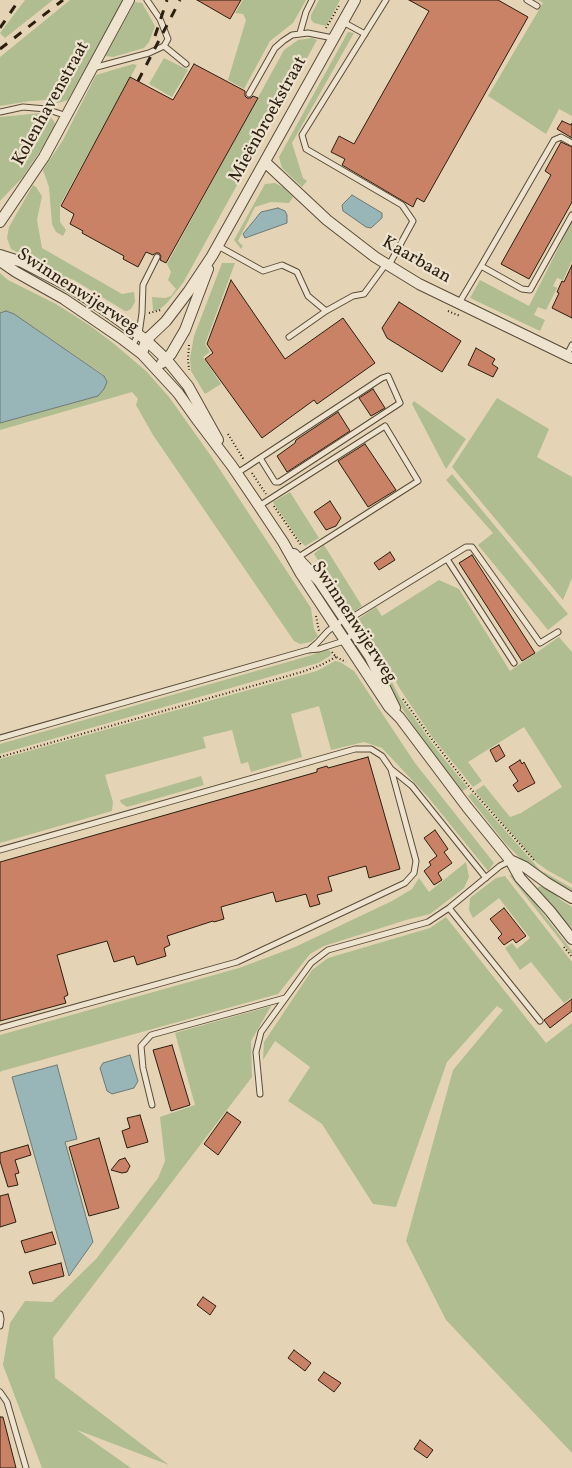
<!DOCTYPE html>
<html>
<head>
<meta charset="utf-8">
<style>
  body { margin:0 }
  canvas { display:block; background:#e4d4b5 }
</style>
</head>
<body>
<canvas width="572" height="1468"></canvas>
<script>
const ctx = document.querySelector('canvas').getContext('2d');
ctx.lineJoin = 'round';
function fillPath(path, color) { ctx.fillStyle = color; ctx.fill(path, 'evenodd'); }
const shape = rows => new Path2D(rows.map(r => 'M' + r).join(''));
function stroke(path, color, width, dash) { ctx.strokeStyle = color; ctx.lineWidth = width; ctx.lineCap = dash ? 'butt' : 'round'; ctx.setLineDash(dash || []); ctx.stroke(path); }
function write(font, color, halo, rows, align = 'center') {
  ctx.font = font + ' Vollkorn,serif'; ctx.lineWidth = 4.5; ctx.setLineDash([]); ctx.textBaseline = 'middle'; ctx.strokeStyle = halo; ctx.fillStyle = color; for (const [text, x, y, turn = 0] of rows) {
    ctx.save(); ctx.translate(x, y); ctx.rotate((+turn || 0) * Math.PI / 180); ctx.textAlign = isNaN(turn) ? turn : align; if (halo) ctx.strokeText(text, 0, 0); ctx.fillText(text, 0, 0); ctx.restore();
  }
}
const green = shape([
  [25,0,53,0,5,38,0,33],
  [70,0,123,0,68,100,58,103,46,100,30,101,0,106,0,57],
  [243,0,306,0,293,23,270,41,244,89,228,80,246,20,243,14,235,13],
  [319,0,340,0,326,26,314,23,311,20,311,15],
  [538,0,572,0,572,116,559,109,546,134,488,96,543,3],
  [135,2,142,3,155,26,149,42,144,48,113,57,105,56],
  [348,32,354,33,292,143,303,178,307,181,302,187,282,168,279,157],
  [312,38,317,40,183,283,167,303,159,310,153,311,152,297,165,298,171,296,176,289,168,280,171,272,167,264,284,50,298,40],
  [164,58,188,70,172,97,149,84],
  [133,64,137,65,60,205,60,222,66,230,63,236,56,232,52,224,49,187,43,170,63,140,96,75],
  [41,113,50,116,55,123,54,130,22,178,0,201,0,117],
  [275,183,284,188,293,197,289,203,271,202,255,207,238,241,243,246,241,249,234,240,265,184],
  [33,185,36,187,42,196,37,220,42,248,122,294,134,292,135,302,131,309,127,311,125,311,74,280,64,277,11,249,7,238,9,227],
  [572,221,572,261,563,280,557,278,553,286,557,288,546,310,538,307,534,315,545,320,540,331,470,298,480,280,529,306],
  [222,263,235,263,205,344,210,352,203,357,221,384,205,394,191,371,190,358,194,336],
  [0,273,8,280,56,304,89,325,113,343,146,371,169,397,211,456,311,608,314,629,318,636,311,642,300,644,294,641,153,435,136,405,138,399,132,392,0,430,0,423,98,396,104,375,14,314,6,311,0,313],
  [497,398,549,429,537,457,572,477,572,578,563,600,452,467],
  [414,401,466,439,446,469,412,404],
  [452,474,568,614,548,630,478,545,493,533,446,480],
  [290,492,319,538,305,546,299,540,273,502],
  [324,545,362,606,352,613,314,554],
  [439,580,459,589,510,671,559,637,572,652,572,884,547,870,537,863,475,791,484,785,510,817,521,813,562,787,524,727,468,762,482,781,473,787,433,738,400,689,390,670,357,620,376,607,382,616],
  [326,649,329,650,331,653,330,656,318,663,0,754,0,744,312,655],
  [377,657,388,674,400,698,437,750,468,788,462,791,416,730,391,691,374,658],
  [335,661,340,662,354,671,415,763,494,863,488,871,428,797,382,748,364,742,331,750,319,706,291,714,302,757,251,772,248,762,241,764,232,730,203,737,206,748,105,775,113,802,112,811,0,843,0,759,317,671],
  [201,776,204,785,127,807,121,803,120,800],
  [472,793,540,870,572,888,572,893,562,888,523,861,505,843,468,796],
  [466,862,469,877,464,888,430,914,406,920,324,946,310,954,278,994,2,1071,0,1072,0,1035,239,968,295,947,392,901,412,889,419,878,429,892],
  [509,875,514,876,572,951,572,955],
  [505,876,572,962,572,997,564,1003,531,962,520,970,505,948,512,943,517,949,530,938,499,898,473,918,469,910,470,898,496,878],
  [541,886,551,891,561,900,572,907,572,928,545,901,538,891,538,887],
  [446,917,546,1043,572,1023,572,1453,446,1320,406,1241,453,1070,503,1010,497,1006,447,1062,396,1207,373,1204,322,1124,288,1101,310,1067,275,1041,263,1060,264,1042,312,970,328,958,430,928],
  [271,1006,251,1041,252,1077,53,1338,55,1378,169,1465,77,1430,131,1468,42,1468,3,1365,10,1323,25,1301,52,1302,96,1259,158,1178,165,1161,160,1117,195,1105,175,1033]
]);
const water = shape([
  [352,195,382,213,382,218,371,228,366,227,343,211,342,205,352,195],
  [278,208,285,211,287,215,287,223,245,238,243,234,261,212,278,208],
  [6,311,14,314,104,376,107,382,104,389,98,396,0,423,0,313,6,311],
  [130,1055,138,1081,134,1088,112,1094,107,1091,100,1068,103,1063,130,1055],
  [57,1065,77,1139,65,1142,93,1242,69,1276,12,1077,57,1065]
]);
const building = shape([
  [197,0,241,0,230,19,197,0],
  [409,0,498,0,528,17,424,202,417,198,413,207,342,165,345,159,331,152,339,136,354,144,429,11,409,0],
  [194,64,245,91,245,96,247,98,251,98,253,96,258,98,166,263,160,260,161,256,159,253,156,253,153,255,146,252,138,267,123,259,124,256,82,233,83,231,70,224,74,214,61,206,130,77,173,100,194,64],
  [562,121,571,125,572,123,572,138,557,129,562,121],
  [561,142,572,147,572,202,529,279,501,264,551,175,545,171,561,142],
  [572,265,572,318,552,308,559,293,557,292,562,281,564,282,572,265],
  [231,280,285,359,343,318,375,363,317,404,314,400,262,438,205,359,213,353,207,344,231,280],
  [399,302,461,341,442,372,387,338,382,328,399,302],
  [476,348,495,359,492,364,498,368,493,377,468,365,476,348],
  [373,389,385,408,371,416,359,398,373,389],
  [338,412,350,431,287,472,277,456,295,443,296,440,338,412],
  [365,444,396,490,368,507,338,461,365,444],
  [330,501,341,518,336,526,326,530,314,512,330,501],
  [390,552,395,560,379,570,374,563,390,552],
  [472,555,535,653,522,661,459,563,472,555],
  [499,745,505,756,496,762,490,750,499,745],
  [368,757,400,869,369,878,366,866,328,877,332,891,317,895,320,904,310,907,306,894,276,902,273,892,221,907,224,919,214,922,213,921,167,936,170,945,164,948,166,956,137,965,134,956,114,962,107,941,57,955,68,995,64,997,66,1003,0,1021,0,862,317,772,317,769,327,766,328,768,368,757],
  [520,760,522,764,524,762,535,783,518,792,513,785,518,781,509,767,520,760],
  [435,830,448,849,444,852,452,863,438,873,442,880,434,885,424,871,431,865,429,862,437,856,424,838,435,830],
  [504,908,526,936,516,943,513,939,504,945,498,938,502,934,490,919,504,908],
  [572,999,572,1011,550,1028,544,1020,572,999],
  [172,1045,190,1105,171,1111,153,1050,172,1045],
  [227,1112,241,1122,218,1155,204,1144,227,1112],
  [140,1115,148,1142,127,1148,122,1131,130,1128,127,1118,140,1115],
  [99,1138,119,1208,89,1216,69,1147,99,1138],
  [28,1145,31,1155,15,1160,19,1173,15,1174,18,1185,8,1187,0,1161,0,1153,28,1145],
  [125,1158,130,1166,127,1172,122,1173,111,1170,119,1160,125,1158],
  [8,1194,16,1222,0,1227,0,1196,8,1194],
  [52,1232,56,1244,25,1253,21,1241,52,1232],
  [61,1263,64,1276,33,1284,29,1272,31,1271,61,1263],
  [203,1297,216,1306,210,1315,197,1305,203,1297],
  [294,1350,311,1363,305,1371,288,1358,294,1350],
  [324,1372,341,1383,334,1392,318,1380,324,1372],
  [0,1417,3,1417,16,1468,0,1468,0,1417],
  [420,1440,433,1450,427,1458,414,1449,420,1440]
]);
const path = shape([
  [326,28,340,4],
  [448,311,460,316],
  [149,313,161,310],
  [189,345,188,359,189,370],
  [228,434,244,460],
  [252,473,266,494],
  [274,506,301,545],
  [316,616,319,631],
  [332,652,336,657,346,662],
  [403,699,431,738,471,789,534,860],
  [0,757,302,672,321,665,336,657],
  [564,947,572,957]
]);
const lane = shape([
  [386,0,302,135,306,149,402,205,413,221,389,265],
  [527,0,537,6],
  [343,22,365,34],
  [300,33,306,12,312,0],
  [164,46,186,64],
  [93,68,149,53,164,46,168,39,160,19,147,0],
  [249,94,275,48,283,41,292,35,308,33,333,38],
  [0,112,23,107,46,109,67,116],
  [218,246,263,271,282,265,297,272,308,296,326,311,289,337],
  [481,266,554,140,561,137,572,143],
  [459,303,481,266,522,289,530,290,572,215],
  [326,311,353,296,364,294,386,264],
  [132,346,139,334,142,313,143,285,157,257],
  [567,355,572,345],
  [237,473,248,466,257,460,382,378,388,376,400,403,279,482,275,482,260,458],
  [259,506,385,426,418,481,297,558],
  [447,559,514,663],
  [346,621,466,547,472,547,540,643,558,632],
  [309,650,317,643,328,631,344,619],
  [0,738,308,650,319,649,344,641,354,633],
  [391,769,412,786,486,878],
  [0,850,355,749,371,749,382,756,391,769,416,861,414,873,405,883,237,962,0,1028],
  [449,908,540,1021],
  [260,1094,256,1052,261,1032,311,963,328,950,428,922,449,908,500,866,510,861],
  [152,1105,143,1068,141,1046,151,1035,285,998],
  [0,1314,1,1319,0,1326],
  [0,1392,7,1402,26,1468]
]);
const street = shape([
  [265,162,327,220,375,257,419,284,572,358],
  [0,222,44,157,129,0],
  [0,255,22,262,68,286,106,311,146,340,166,359,188,386,218,440],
  [0,261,16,272,64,299,121,338,142,354,178,393,198,421,232,466,259,506,283,542,301,574,389,707,400,718,467,807,510,860,520,878,550,911,572,939],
  [142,354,146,340,166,321,188,292,212,256,355,0],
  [162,363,171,354,185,330,208,269],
  [294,554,319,581,370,657,395,708],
  [510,860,525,867,547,883,572,898]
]);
const rail = shape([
  [0,28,19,0],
  [155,36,167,0],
  [0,49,63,0],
  [138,81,180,0]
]);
const streetNames = [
  ["Kolenhavenstraat",52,104,-61],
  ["Mieënbroekstraat",269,120,-61],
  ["Kaarbaan",416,261,30],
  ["Swinnenwijerweg",77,292,33],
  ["Swinnenwijerweg",353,623,57]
];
fillPath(green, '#b0bd90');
fillPath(water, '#98b6b7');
stroke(water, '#6c7a74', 1);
fillPath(building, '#ca8266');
stroke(building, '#2b1f0f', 1);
stroke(lane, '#594c38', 7);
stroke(street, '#594c38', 12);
stroke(path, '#2b1f0f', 2, [1, 2.5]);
stroke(lane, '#ede3cf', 5);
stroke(street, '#ede3cf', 10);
stroke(rail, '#2b1f0f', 3, [9, 9]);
write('18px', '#2b1f0f', '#ede3cf', streetNames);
</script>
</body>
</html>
